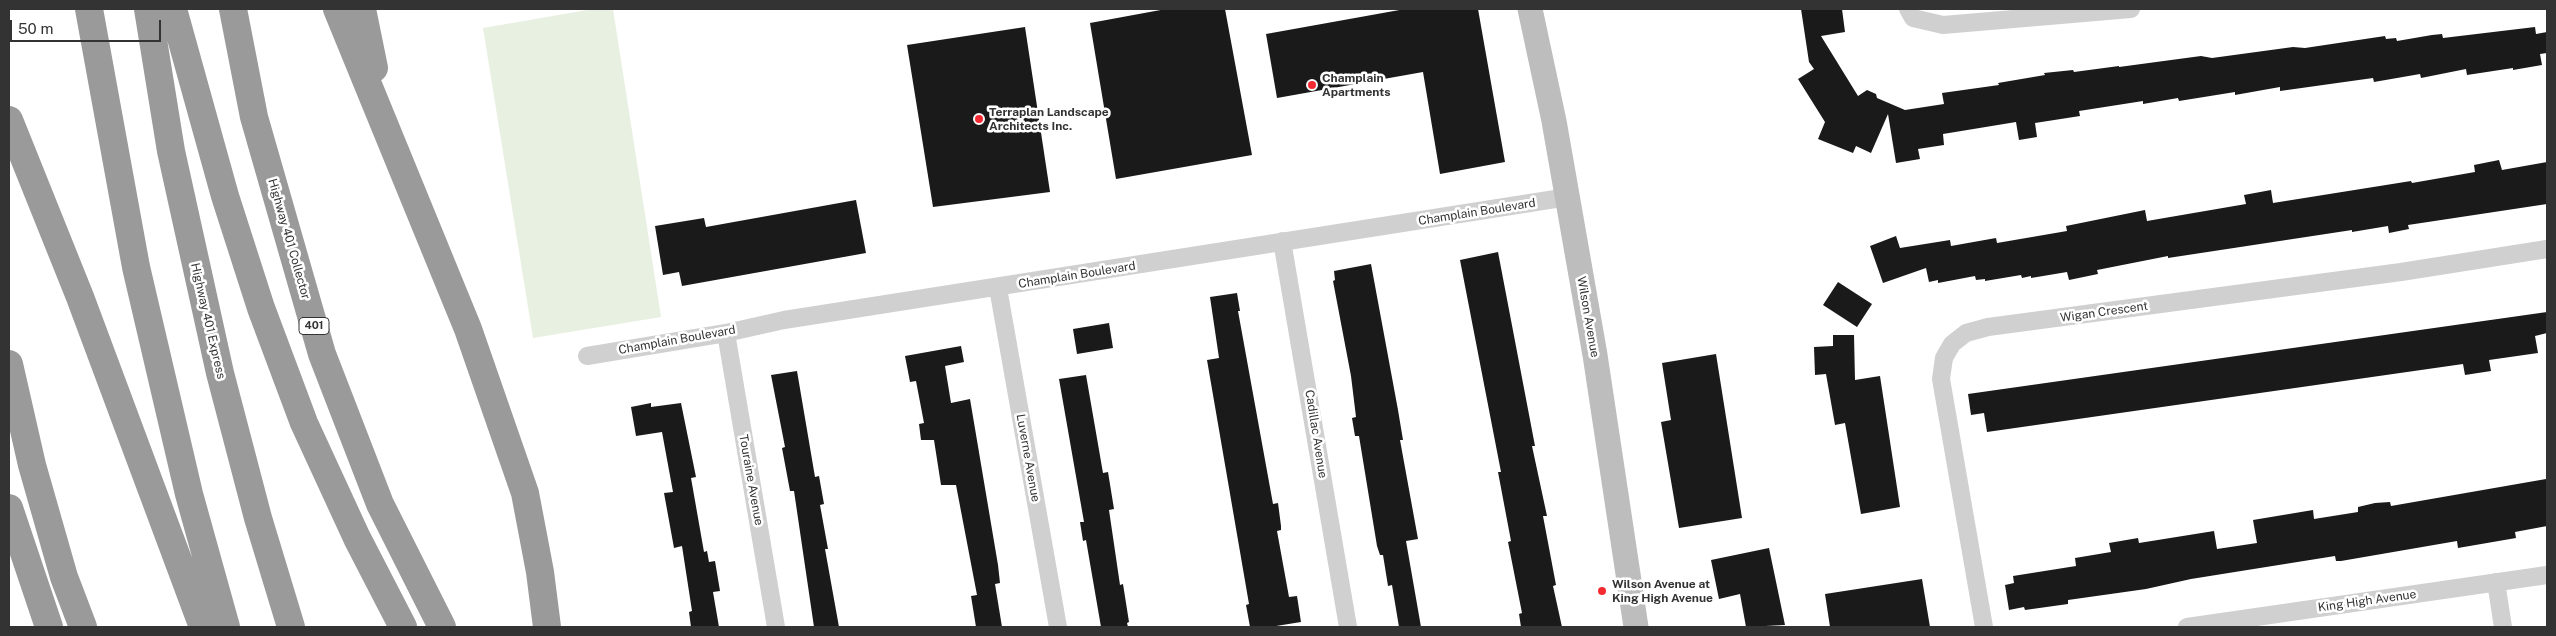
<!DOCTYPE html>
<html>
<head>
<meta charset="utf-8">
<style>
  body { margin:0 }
  #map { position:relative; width:2556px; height:636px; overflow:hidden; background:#fff; font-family:"Public Sans",sans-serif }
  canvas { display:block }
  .frame { position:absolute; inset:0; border:10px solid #333; pointer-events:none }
  .scale { position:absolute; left:10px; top:20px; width:151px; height:22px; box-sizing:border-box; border:2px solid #333; border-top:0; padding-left:6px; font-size:15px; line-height:18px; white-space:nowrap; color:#333; -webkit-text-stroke:4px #fff; paint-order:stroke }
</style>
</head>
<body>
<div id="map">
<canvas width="2556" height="636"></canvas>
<div class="frame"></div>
<div class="scale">50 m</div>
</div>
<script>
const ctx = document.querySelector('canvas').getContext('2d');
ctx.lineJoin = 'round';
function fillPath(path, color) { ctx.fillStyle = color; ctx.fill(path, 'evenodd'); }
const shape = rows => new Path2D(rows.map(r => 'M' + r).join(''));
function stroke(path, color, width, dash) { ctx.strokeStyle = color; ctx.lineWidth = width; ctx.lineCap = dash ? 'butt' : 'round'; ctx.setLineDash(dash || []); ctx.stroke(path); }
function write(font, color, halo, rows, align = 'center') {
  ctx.font = font + ' "Public Sans",sans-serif'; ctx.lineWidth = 5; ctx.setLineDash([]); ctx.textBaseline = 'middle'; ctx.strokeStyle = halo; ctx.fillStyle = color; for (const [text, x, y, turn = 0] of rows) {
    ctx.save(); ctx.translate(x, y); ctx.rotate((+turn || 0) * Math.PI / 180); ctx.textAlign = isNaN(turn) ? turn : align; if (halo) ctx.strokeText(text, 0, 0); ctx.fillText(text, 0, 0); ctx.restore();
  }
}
const green = shape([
  [593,9,613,9,661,317,533,338,483,28]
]);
const building = shape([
  [1166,9,1225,9,1252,155,1116,179,1090,23],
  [1405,9,1478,9,1505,162,1440,174,1423,72,1277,98,1266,34],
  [1801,9,1842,9,1845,32,1821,36,1858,96,1867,90,1876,94,1877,98,1905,110,1944,104,1942,93,1999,85,1998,83,2045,75,2044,73,2073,70,2074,72,2119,66,2119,67,2201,56,2212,58,2293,47,2305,48,2385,36,2386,39,2396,38,2397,41,2432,35,2442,34,2443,38,2535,27,2536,34,2547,32,2547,53,2540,54,2542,65,2513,70,2513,68,2467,75,2466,69,2421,78,2420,74,2374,82,2373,78,2280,91,2280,87,2235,95,2235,92,2179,101,2178,98,2143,104,2143,101,2079,111,2080,116,2035,123,2037,137,2019,140,2016,122,1943,134,1944,145,1918,149,1920,159,1896,163,1888,114,1871,153,1856,146,1853,153,1818,139,1825,122,1798,79,1814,69,1809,62],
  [1025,27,1050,192,933,207,907,45],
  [2499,160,2502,170,2547,162,2547,204,2408,225,2409,229,2389,233,2388,226,2352,232,2352,230,2168,258,2168,256,2097,270,2098,274,2069,280,2067,272,2031,278,2031,276,2022,278,2021,275,1985,281,1985,279,1976,280,1975,276,1938,283,1938,280,1929,282,1926,268,1883,283,1870,246,1896,236,1900,248,1950,240,1951,246,1996,238,1997,243,2067,231,2066,226,2145,210,2147,221,2246,204,2244,195,2271,190,2273,203,2411,181,2412,183,2475,172,2474,165],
  [856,200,866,253,682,286,679,272,663,275,655,226,704,218,706,227],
  [1498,252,1535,446,1532,446,1547,516,1543,516,1556,585,1553,586,1562,627,1521,627,1519,614,1522,613,1508,542,1511,541,1498,472,1501,472,1460,260],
  [1371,264,1398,410,1403,440,1400,440,1418,539,1406,541,1421,627,1399,627,1392,585,1388,586,1383,555,1380,555,1377,546,1359,436,1355,436,1352,418,1356,417,1351,376,1333,281,1335,280,1334,271],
  [1838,282,1872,304,1857,327,1823,305],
  [1237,293,1240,311,1238,311,1273,504,1278,503,1281,526,1281,530,1277,531,1289,597,1297,596,1301,622,1270,627,1250,627,1246,605,1249,604,1207,360,1219,358,1210,297],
  [2547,312,2547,333,2535,336,2538,353,2489,360,2491,371,2465,375,2463,364,1987,432,1984,413,1971,415,1968,394],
  [1109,323,1113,348,1077,354,1073,329],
  [1833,335,1854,335,1855,380,1880,376,1900,507,1861,514,1845,423,1835,425,1826,374,1815,375,1814,347,1833,346],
  [961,346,964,362,945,366,951,403,970,399,998,565,1000,583,995,584,1002,627,976,627,971,596,977,595,956,485,941,485,934,440,921,440,919,424,924,423,916,381,910,382,905,356],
  [1716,354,1742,518,1679,528,1661,422,1671,420,1662,363],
  [797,371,815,477,819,476,824,504,820,505,828,549,825,549,839,627,814,627,794,491,790,491,782,448,785,447,771,375],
  [1086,375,1103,473,1108,472,1114,509,1109,510,1120,585,1123,584,1129,622,1127,623,1128,627,1101,627,1086,540,1083,541,1080,522,1084,522,1059,379],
  [651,403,651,407,681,403,696,477,691,478,704,552,707,551,709,562,715,561,720,591,713,592,719,627,691,627,689,612,692,611,682,546,674,548,664,493,673,492,662,432,636,436,631,407],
  [2546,479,2547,526,2515,532,2516,538,2458,548,2457,541,2341,561,2336,561,2335,556,2191,579,2146,589,2068,600,2068,604,2025,610,2024,607,2009,610,2005,585,2014,583,2013,576,2076,566,2075,558,2111,552,2109,543,2138,538,2139,543,2214,531,2217,549,2257,543,2253,520,2313,510,2314,519,2358,512,2358,507,2375,503,2390,502,2391,506],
  [1769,548,1785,625,1746,627,1740,594,1719,599,1711,560],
  [1922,579,1930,627,1830,627,1825,594]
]);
const minor = shape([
  [1908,9,1913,18,1943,25,2131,9],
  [1282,241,1348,627],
  [998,288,1058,627],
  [726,333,776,627],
  [587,356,726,333,784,320,1568,197],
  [2496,582,2503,627],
  [1984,627,1941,379,1944,358,1952,344,1966,333,1988,327,2401,272,2547,249],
  [2187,627,2547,575]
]);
const secondary = shape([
  [1530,9,1554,121,1595,355,1636,627]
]);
const motorway = shape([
  [89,9,136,267,189,494,226,627],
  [148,9,171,151,220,373,258,518,291,627],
  [173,9,225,196,261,308,304,423,357,538,403,627],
  [233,9,254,117,322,354,380,504,442,627],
  [337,9,468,329,525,493,540,572,547,627],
  [362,9,374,68],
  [9,120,80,297,203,627],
  [9,364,32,465,64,577,83,627],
  [9,508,49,627]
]);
const markers = [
  [1312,85,5,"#f42a32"],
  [979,119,5,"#f42a32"],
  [1602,591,5,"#f42a32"]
];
const shields = [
  [314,326,30]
];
const shieldNames = [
  ["401",314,326]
];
const poiNames = [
  ["Champlain",1322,78],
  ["Apartments",1322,92],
  ["Terraplan Landscape",989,112],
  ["Architects Inc.",989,126],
  ["Wilson Avenue at",1612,584],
  ["King High Avenue",1612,598]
];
const streetNames = [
  ["Champlain Boulevard",1477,212,-9],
  ["Highway 401 Collector",289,239,74],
  ["Champlain Boulevard",1077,275,-9],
  ["Wigan Crescent",2104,312,-8],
  ["Wilson Avenue",1588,317,80],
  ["Highway 401 Express",208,321,77],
  ["Champlain Boulevard",677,340,-10],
  ["Cadillac Avenue",1316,434,81],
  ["Luverne Avenue",1028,458,80],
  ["Touraine Avenue",751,480,80],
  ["King High Avenue",2367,601,-8]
];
fillPath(green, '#e8f0e1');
fillPath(building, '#1a1a1a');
stroke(minor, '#d0d0d0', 18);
stroke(secondary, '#bdbdbd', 25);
stroke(motorway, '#9a9a9a', 28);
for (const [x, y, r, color] of markers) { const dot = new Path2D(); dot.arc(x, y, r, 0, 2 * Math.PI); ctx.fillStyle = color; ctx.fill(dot); stroke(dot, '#fff', 2); }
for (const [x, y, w] of shields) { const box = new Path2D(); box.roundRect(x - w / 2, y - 8.5, w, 17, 4); ctx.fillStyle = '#fff'; ctx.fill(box); stroke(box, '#333', 1); }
write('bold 11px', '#333', null, shieldNames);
write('bold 12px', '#333', '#fff', poiNames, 'left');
write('12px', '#333', '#fff', streetNames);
</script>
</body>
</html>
